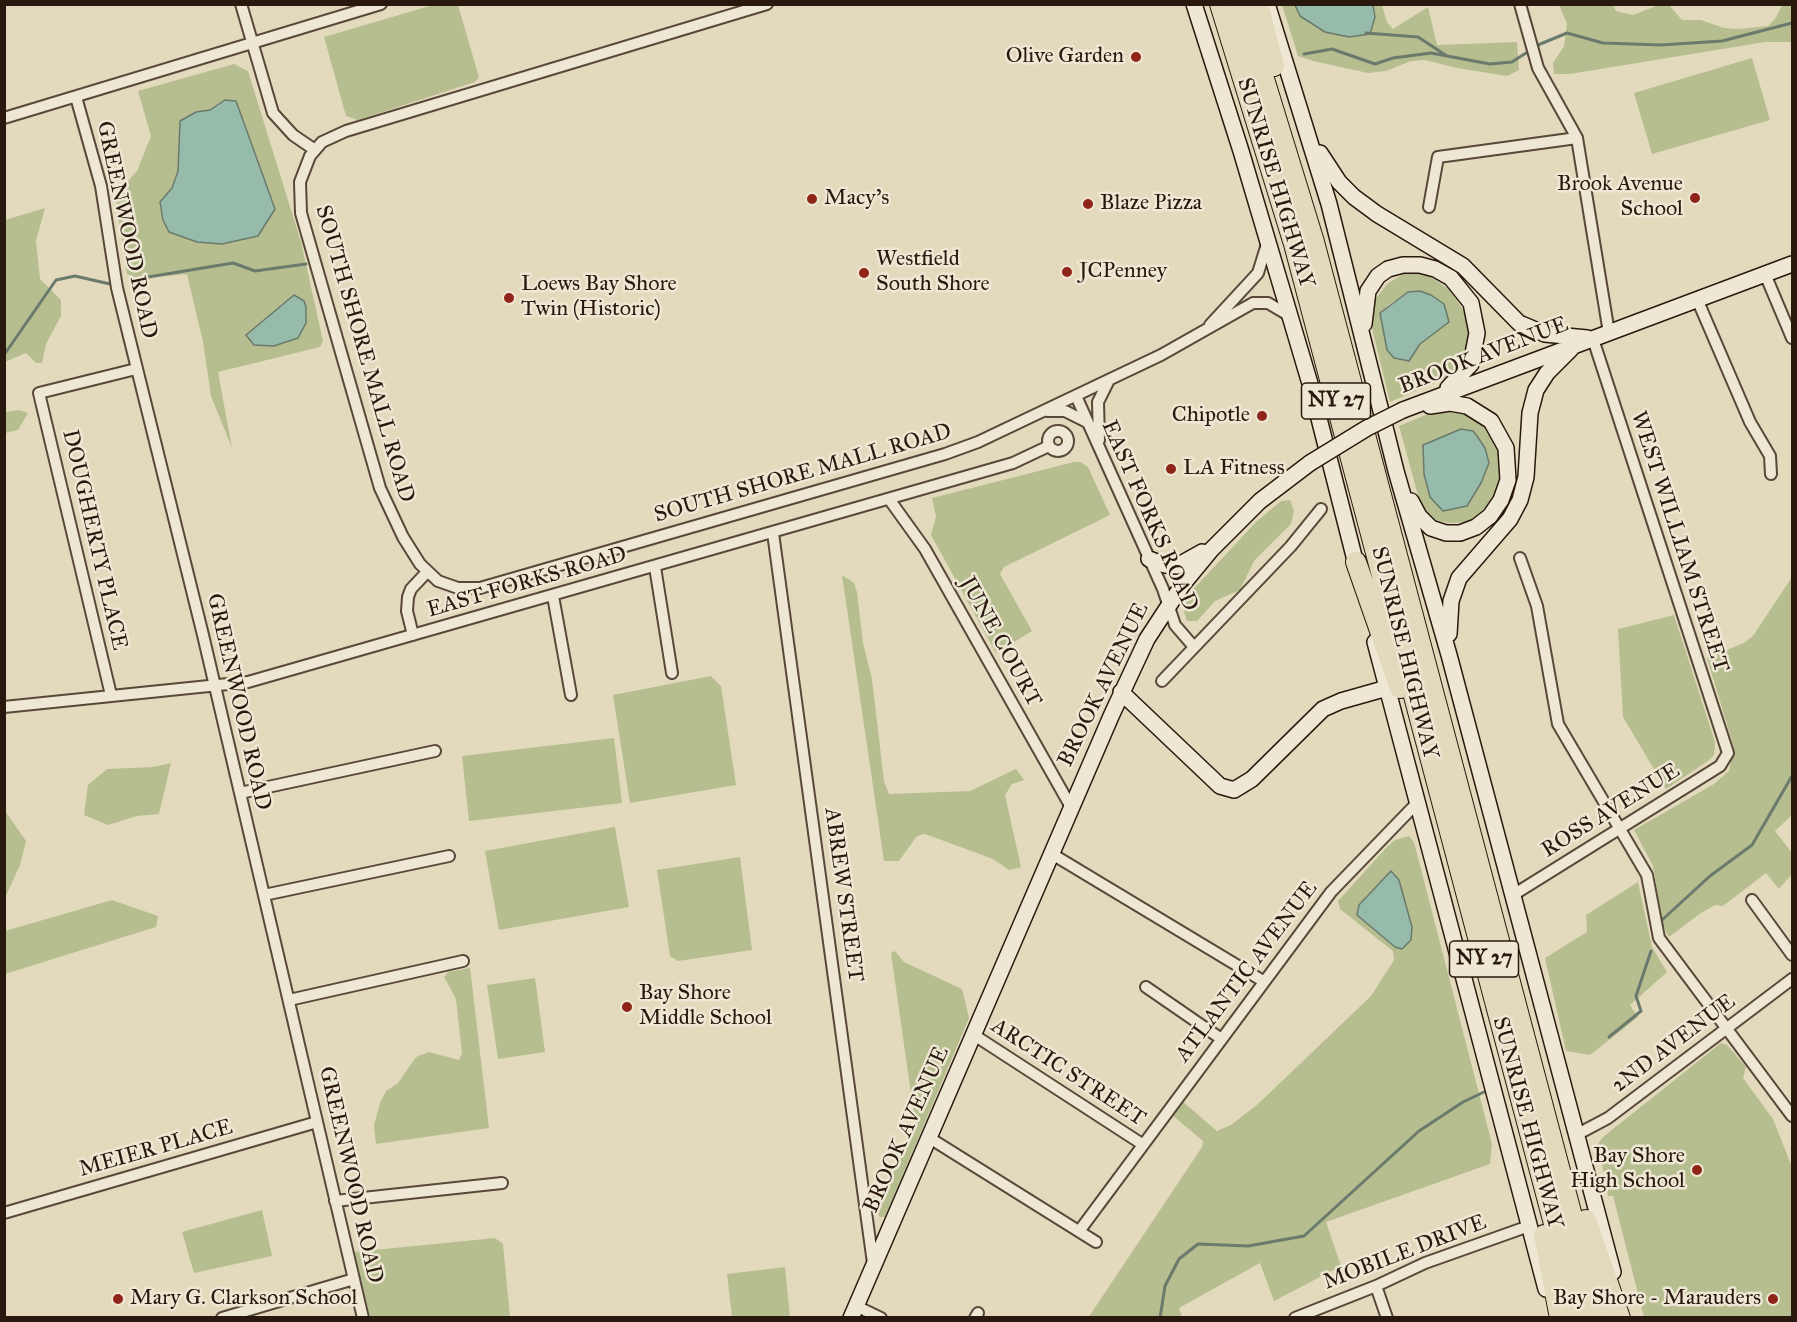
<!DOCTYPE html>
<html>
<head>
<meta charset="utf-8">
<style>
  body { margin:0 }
  #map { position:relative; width:1797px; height:1322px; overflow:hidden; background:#e3dabd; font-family:"IM FELL Great Primer",serif }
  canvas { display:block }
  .frame { position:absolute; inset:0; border:6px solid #29180d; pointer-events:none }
</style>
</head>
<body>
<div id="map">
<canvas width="1797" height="1322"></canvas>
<div class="frame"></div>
</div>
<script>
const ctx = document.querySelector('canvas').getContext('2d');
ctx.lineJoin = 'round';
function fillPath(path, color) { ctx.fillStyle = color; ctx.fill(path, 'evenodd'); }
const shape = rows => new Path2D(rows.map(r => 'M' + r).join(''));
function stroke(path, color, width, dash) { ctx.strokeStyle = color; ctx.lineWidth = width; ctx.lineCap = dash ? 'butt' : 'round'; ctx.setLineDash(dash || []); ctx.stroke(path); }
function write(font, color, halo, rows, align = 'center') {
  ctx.font = font + ' "IM FELL Great Primer",serif'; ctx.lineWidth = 5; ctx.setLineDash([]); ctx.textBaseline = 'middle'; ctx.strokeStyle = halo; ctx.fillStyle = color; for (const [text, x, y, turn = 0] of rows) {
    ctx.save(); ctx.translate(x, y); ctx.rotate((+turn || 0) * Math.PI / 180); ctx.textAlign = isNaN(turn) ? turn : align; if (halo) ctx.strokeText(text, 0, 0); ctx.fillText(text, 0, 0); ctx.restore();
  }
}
const green = shape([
  [433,5,458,5,479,77,475,82,358,120,346,116,324,37],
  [1282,5,1295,5,1325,32,1349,37,1373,5,1382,5,1387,22,1393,29,1428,7,1437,45,1517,42,1519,70,1507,76,1457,68,1425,60,1411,61,1386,71,1368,73,1313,61,1298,56],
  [1559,5,1613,5,1616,11,1633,15,1656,6,1669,5,1682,20,1701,20,1724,28,1739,29,1768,26,1775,19,1782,5,1792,5,1792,42,1765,42,1570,74,1554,74,1553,63,1564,46,1567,24],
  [1752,58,1770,120,1652,154,1634,93],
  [234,64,248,71,301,242,323,341,320,347,218,372,232,448,211,396,203,342,187,274,138,279,127,274,117,208,117,193,137,171,151,136,138,91],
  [45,208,36,241,40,279,61,300,61,316,46,344,42,363,36,363,26,353,5,362,5,220],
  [1403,274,1426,274,1449,289,1466,314,1470,336,1465,362,1449,377,1390,402,1371,324,1374,301,1387,284],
  [1408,292,1436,329,1420,344,1409,361,1387,306],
  [1452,409,1466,410,1490,424,1504,454,1503,476,1491,502,1470,522,1448,523,1433,519,1422,510,1399,426,1435,411],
  [19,410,28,413,18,430,5,433,5,412],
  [1074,462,1081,462,1088,467,1110,515,1004,567,1000,574,1032,631,996,653,931,535,936,516,932,498],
  [1290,500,1294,511,1291,524,1254,561,1240,590,1215,601,1197,621,1187,621,1184,612,1187,596,1256,522,1281,501],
  [842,575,854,583,857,592,863,643,872,679,884,781,889,794,970,791,1016,769,1024,780,1012,784,1005,795,1021,867,1009,870,993,859,925,834,917,836,899,861,884,861],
  [1792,577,1792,815,1775,831,1792,853,1792,874,1779,889,1766,873,1723,906,1715,905,1701,913,1669,937,1663,926,1653,866,1634,830,1714,784,1729,771,1734,748,1707,658,1744,643,1753,636],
  [1674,615,1715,742,1714,755,1708,761,1666,789,1623,717,1618,629],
  [711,676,721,686,736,785,630,803,613,695],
  [614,738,622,803,469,821,462,756],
  [171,763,159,814,137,816,108,825,84,815,88,785,107,769,153,767],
  [5,811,26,841,20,865,5,898],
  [615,827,629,907,499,930,485,851],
  [1409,836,1414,842,1492,1144,1490,1164,1326,1222,1341,1266,1274,1301,1260,1263,1179,1308,1182,1317,1088,1318,1202,1147,1203,1141,1172,1115,1182,1101,1217,1131,1231,1125,1258,1104,1371,996,1394,960,1393,951,1340,909,1338,901,1387,847,1395,840],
  [740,857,752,950,678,961,670,956,657,870],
  [1638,882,1652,947,1667,972,1630,1005,1638,1017,1590,1055,1566,1051,1545,958,1587,932,1586,915],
  [112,900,158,916,156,927,5,974,5,931],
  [895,951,904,962,962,989,969,1018,885,1217,880,1217,874,1207,872,1189,883,1187,889,1182,913,1131,915,1122,891,953],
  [470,968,489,1128,376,1144,374,1125,380,1103,386,1091,398,1083,416,1057,429,1052,459,1060,462,1053,456,999,444,977,448,972],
  [535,978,545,1052,498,1059,487,985],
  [1721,1043,1727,1045,1746,1067,1743,1078,1773,1119,1792,1167,1792,1317,1644,1317,1613,1196,1608,1196,1598,1144,1603,1137],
  [262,1210,272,1256,194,1273,182,1232],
  [495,1238,503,1244,510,1317,370,1317,354,1252],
  [785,1267,790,1317,732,1317,727,1274]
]);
const water = shape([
  [1295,5,1373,5,1375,17,1370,34,1349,37,1325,32,1300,16,1295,5],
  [225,100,236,101,275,209,258,236,222,244,197,242,169,232,163,220,160,202,172,188,178,171,180,121,196,112,210,110,225,100],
  [1420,291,1431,295,1444,304,1449,322,1420,344,1409,361,1394,358,1387,350,1380,313,1408,292,1420,291],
  [294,295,304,301,306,307,306,323,298,338,274,346,254,345,246,335,294,295],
  [1461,429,1473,431,1477,436,1485,448,1489,463,1481,483,1467,506,1443,511,1430,497,1424,474,1423,445,1461,429],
  [1391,871,1399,880,1412,927,1411,940,1402,949,1395,947,1357,915,1359,905,1391,871]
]);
const stream = shape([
  [1366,33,1418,37,1447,56],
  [1538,45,1567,33,1603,43,1661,45,1722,41,1792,23],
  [1304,54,1332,49,1375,64,1393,58,1431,53,1490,64,1512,62,1526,53],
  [130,280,233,263,255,271,306,264],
  [4,355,56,280,75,276,110,284],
  [1662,920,1710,876,1752,845,1792,776],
  [1609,1037,1641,1011,1636,996,1651,951],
  [1160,1318,1165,1286,1179,1259,1198,1244,1248,1246,1304,1236,1419,1131,1463,1102,1484,1092]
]);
const street = shape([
  [241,4,273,113,293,135,315,150],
  [767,4,346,131,322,142,310,156,300,182,301,213,380,488,403,537,420,564,438,581,458,588,480,588,945,454,978,442,1161,355,1253,303,1268,303,1290,316],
  [1520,4,1538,68,1577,138,1609,333],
  [76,97,101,186,117,288,203,635,363,1318],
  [4,118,381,4],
  [1429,207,1438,157,1577,138],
  [1765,274,1792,338],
  [1697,299,1750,422,1770,456,1771,474],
  [1210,325,1258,273,1267,244],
  [1076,396,1163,589,1175,625,1194,647],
  [1047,411,1065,411,1087,422],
  '1048 441a10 10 0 1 1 20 0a10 10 0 1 1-20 0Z',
  [1099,440,1098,402,1109,380],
  [889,499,925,549,1071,807],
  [773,533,873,1263],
  [1520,558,1537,606,1558,724,1647,875,1659,938,1792,1116],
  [655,567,672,673],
  [553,596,571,695],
  [413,635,407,611,408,597,411,589,427,572],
  [1162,681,1291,546,1321,509],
  [111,695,39,393,136,369],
  [4,707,248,682,1013,463,1049,446],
  [240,793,435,751],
  [1052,854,1263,981],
  [264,895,449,856],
  [1513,895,1720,766,1728,753,1593,339],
  [1752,900,1792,955],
  [1146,987,1220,1038],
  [289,1000,463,961],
  [974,1035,1142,1144],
  [1576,1135,1608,1118,1792,979],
  [928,1137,1096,1242],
  [335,1201,502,1183],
  [4,1213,317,1122],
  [1080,1230,1331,892,1417,803],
  [1376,1286,1387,1318],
  [856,1306,881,1318],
  [222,1318,354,1279],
  [975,1318,978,1313],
  [1295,1318,1376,1286,1425,1263,1529,1226]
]);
const secondary = shape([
  [1194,4,1241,151,1311,387,1358,572],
  [1268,7,1329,204,1396,471,1449,655,1613,1272],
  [1320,153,1339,182,1354,197,1377,214,1463,266,1519,323,1545,334,1587,338],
  [1364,324,1368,291,1378,276,1388,269,1403,265,1420,265,1435,269,1451,278,1471,303,1477,333,1471,364,1448,388],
  [1403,410,1792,264],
  [1411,501,1419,516,1431,528,1446,533,1460,533,1476,527,1490,516,1501,500,1508,480,1506,448,1491,421,1467,406,1450,403,1430,406],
  [1149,559,1165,565,1177,566,1202,552],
  [1449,634,1451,601,1459,578,1510,519,1520,500,1526,477,1530,413,1536,390,1547,373,1571,349],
  [1375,642,1546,1289],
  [1121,692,1220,786,1234,790,1252,779,1323,709,1341,701,1387,688],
  [851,1318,1112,714,1147,639,1183,584,1211,550,1260,501,1310,463]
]);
const highway = shape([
  [1220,4,1294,244,1579,1318],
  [1241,4,1314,242,1599,1318],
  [1258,4,1274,66],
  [1356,562,1400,688],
  [1586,1220,1620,1318],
  [1544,1235,1560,1318]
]);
const secondaryBridge = shape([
  [1310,463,1367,428,1403,410]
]);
const markers = [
  [1136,57,6,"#8f2418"],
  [1695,198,6,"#8f2418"],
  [812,199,6,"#8f2418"],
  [1088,204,6,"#8f2418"],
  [1067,272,6,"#8f2418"],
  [864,273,6,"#8f2418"],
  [509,298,6,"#8f2418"],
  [1262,416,6,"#8f2418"],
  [1171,469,6,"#8f2418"],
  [627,1007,6,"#8f2418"],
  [1697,1170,6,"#8f2418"],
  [118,1299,6,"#8f2418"],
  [1773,1299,6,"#8f2418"]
];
const shields = [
  [1336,401,69],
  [1484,959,69]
];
const shieldNames = [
  ["NY 27",1336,401],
  ["NY 27",1484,959]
];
const poiNames = [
  ["Olive Garden",1124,57,"right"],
  ["Brook Avenue",1683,185,"right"],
  ["School",1683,210,"right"],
  ["Macy's",824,199],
  ["Blaze Pizza",1100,204],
  ["Westfield",876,260],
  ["South Shore",876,285],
  ["JCPenney",1079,272],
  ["Loews Bay Shore",521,285],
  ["Twin (Historic)",521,310],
  ["Chipotle",1250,416,"right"],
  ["LA Fitness",1183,469],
  ["Bay Shore",639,994],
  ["Middle School",639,1019],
  ["Bay Shore",1685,1157,"right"],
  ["High School",1685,1182,"right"],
  ["Mary G. Clarkson School",130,1299],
  ["Bay Shore - Marauders",1761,1299,"right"]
];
const streetNames = [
  ["SUNRISE HIGHWAY",1275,183,73],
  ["GREENWOOD ROAD",126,230,78],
  ["SOUTH SHORE MALL ROAD",364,354,74],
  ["BROOK AVENUE",1484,356,-21],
  ["SOUTH SHORE MALL ROAD",803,474,-16],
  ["EAST FORKS ROAD",1149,516,66],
  ["DOUGHERTY PLACE",94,540,77],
  ["WEST WILLIAM STREET",1679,542,72],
  ["EAST FORKS ROAD",527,583,-16],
  ["JUNE COURT",1000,642,61],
  ["SUNRISE HIGHWAY",1404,653,76],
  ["BROOK AVENUE",1104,685,-64],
  ["GREENWOOD ROAD",238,702,77],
  ["ROSS AVENUE",1611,811,-32],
  ["ABREW STREET",843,895,82],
  ["ATLANTIC AVENUE",1247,972,-53],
  ["2ND AVENUE",1674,1044,-37],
  ["ARCTIC STREET",1068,1073,33],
  ["SUNRISE HIGHWAY",1527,1123,75],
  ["BROOK AVENUE",907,1130,-66],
  ["MEIER PLACE",156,1149,-16],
  ["GREENWOOD ROAD",350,1175,77],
  ["MOBILE DRIVE",1405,1253,-21]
];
fillPath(green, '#b6be8f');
fillPath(water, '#96bbab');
stroke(water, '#6a7a6c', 1.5);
stroke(stream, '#6a7a6c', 3);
stroke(street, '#584839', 14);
stroke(secondary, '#29180d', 18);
stroke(highway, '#29180d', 22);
stroke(street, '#ede7d4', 10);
stroke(secondary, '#ede7d4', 15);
stroke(highway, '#e3dabd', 20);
stroke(secondaryBridge, '#29180d', 18, []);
stroke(secondaryBridge, '#ede7d4', 15);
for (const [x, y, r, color] of markers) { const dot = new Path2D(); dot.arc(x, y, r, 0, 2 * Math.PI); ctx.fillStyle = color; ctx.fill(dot); stroke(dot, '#ede7d4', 2); }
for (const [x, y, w] of shields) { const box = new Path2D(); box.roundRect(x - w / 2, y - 18, w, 36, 4.5); ctx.fillStyle = '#ede7d4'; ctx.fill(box); stroke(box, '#29180d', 1.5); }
write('bold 21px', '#29180d', null, shieldNames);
write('22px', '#29180d', '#ede7d4', poiNames, 'left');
write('22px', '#29180d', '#ede7d4', streetNames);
</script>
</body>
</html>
